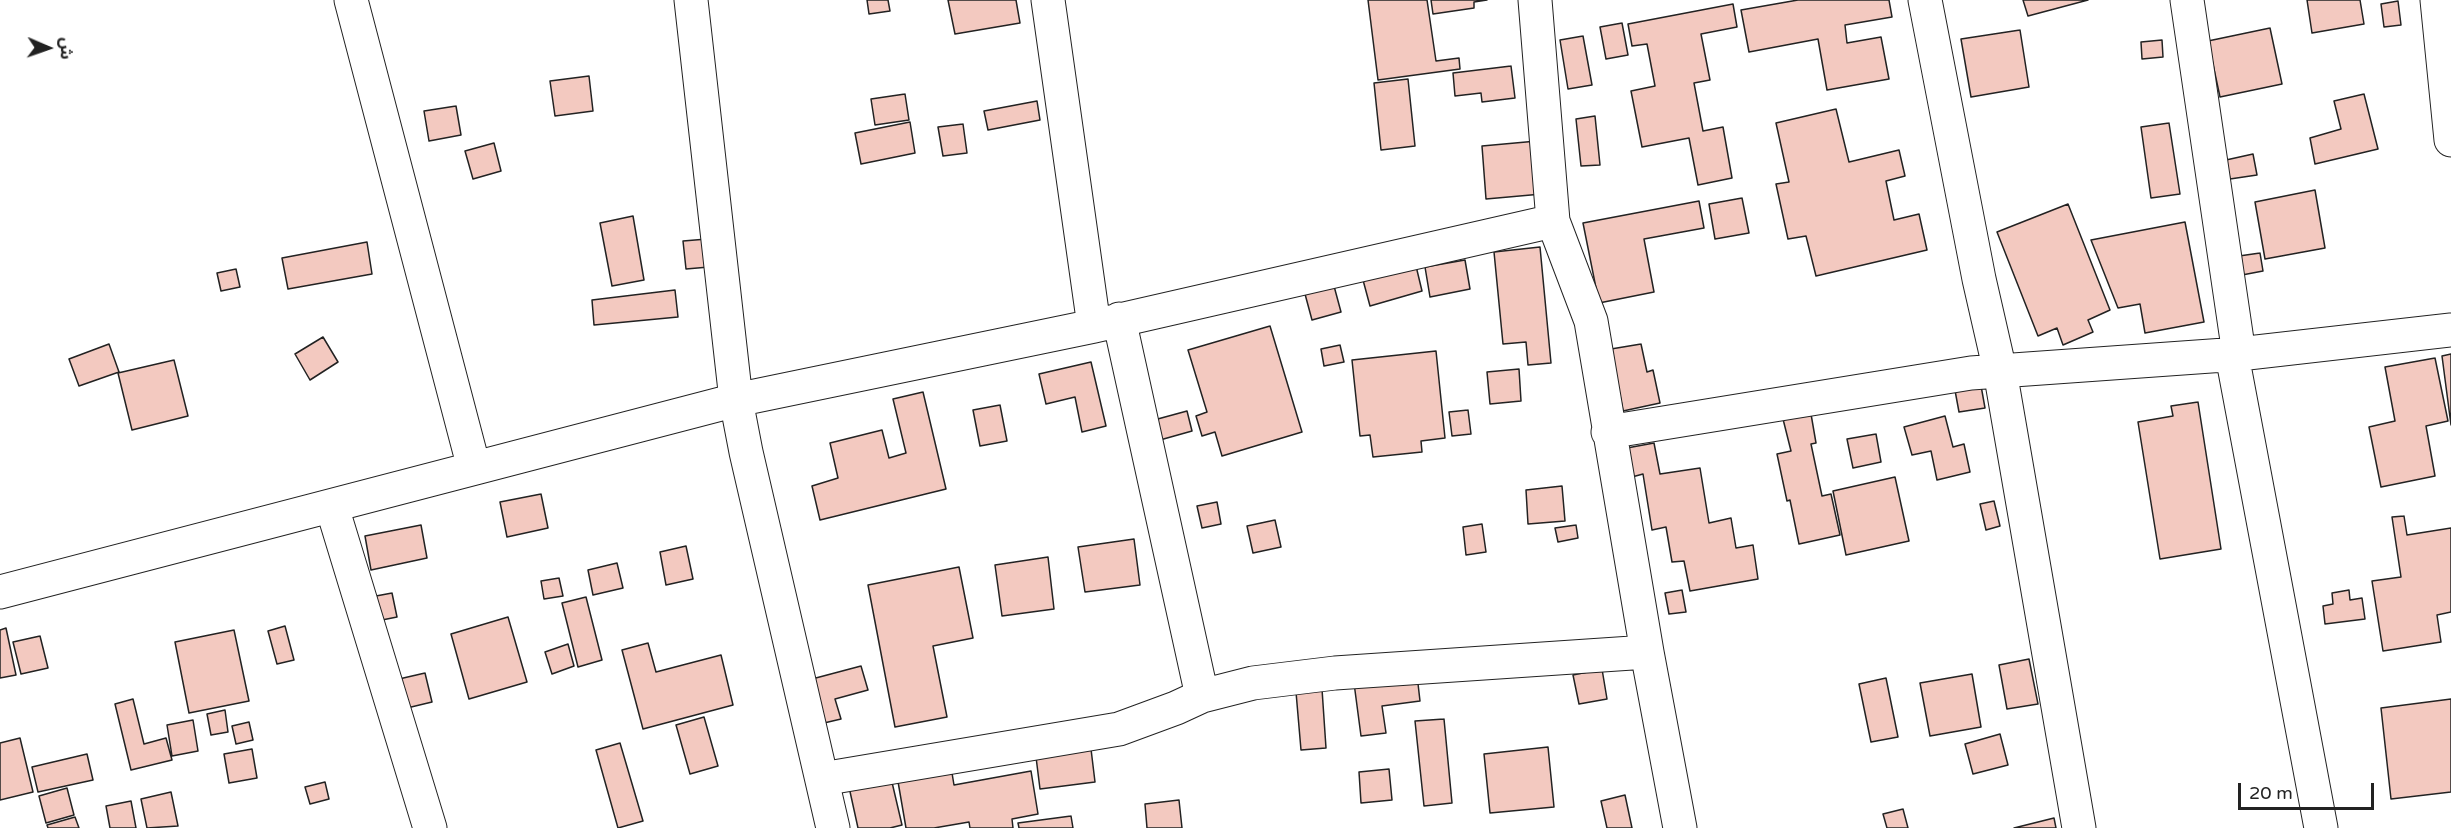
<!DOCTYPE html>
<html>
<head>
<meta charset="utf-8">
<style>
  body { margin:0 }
  #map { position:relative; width:2451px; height:828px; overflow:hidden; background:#fff; font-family:"Varela Round","Noto Sans Arabic",sans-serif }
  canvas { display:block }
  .north { position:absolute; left:18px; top:18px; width:60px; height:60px; -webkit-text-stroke:4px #fff; paint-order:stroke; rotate:92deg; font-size:16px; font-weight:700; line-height:24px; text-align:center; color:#222 }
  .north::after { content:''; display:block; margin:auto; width:21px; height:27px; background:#222; clip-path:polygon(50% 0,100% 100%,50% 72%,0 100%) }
  .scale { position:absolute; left:2238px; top:783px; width:136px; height:27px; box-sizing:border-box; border:3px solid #222; border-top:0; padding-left:8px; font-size:18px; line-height:21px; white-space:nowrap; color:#222; -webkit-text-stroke:4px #fff; paint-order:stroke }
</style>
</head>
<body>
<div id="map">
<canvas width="2451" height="828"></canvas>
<div class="north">ش</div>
<div class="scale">20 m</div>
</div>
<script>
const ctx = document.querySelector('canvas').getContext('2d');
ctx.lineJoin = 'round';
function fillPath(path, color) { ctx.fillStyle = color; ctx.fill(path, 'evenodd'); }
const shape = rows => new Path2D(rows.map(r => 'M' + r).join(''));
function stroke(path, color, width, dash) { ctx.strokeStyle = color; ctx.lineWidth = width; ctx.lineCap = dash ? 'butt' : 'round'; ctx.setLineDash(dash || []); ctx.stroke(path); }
const building = shape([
  [867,0,888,0,890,11,869,14,867,0],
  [948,0,1016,0,1020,23,955,34,948,0],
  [1368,0,1427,0,1436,61,1459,58,1460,69,1378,80,1368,0],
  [1431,0,1487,0,1474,2,1474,8,1433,14,1431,0],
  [1798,0,1889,0,1892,17,1845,25,1847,43,1881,37,1889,79,1827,90,1818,39,1749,52,1741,10,1798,0],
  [2023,0,2088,0,2028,16,2023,0],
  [2307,0,2360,0,2364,24,2312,33,2307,0],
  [2398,1,2401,25,2384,27,2381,4,2398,1],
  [1733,4,1737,27,1701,34,1710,80,1694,83,1703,131,1723,127,1732,178,1698,185,1689,138,1642,147,1631,91,1655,86,1647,44,1632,46,1628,24,1733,4],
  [1622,23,1628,55,1606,59,1600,27,1622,23],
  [2270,28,2282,84,2220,97,2208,41,2270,28],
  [2020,30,2029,87,1971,97,1961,39,2020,30],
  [1583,36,1592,85,1568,89,1560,40,1583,36],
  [2162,40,2163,57,2142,59,2141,42,2162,40],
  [1511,66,1515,98,1482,102,1481,93,1455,96,1453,73,1511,66],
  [589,76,593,111,555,116,550,81,589,76],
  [1408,79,1415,146,1381,150,1374,83,1408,79],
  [905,94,909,120,875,125,871,99,905,94],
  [2364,94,2378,149,2315,164,2310,138,2341,129,2334,101,2364,94],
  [1037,101,1040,120,988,130,984,111,1037,101],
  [456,106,461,135,429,141,424,111,456,106],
  [1836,109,1849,162,1899,150,1905,176,1886,181,1894,220,1919,214,1927,250,1816,276,1806,236,1788,239,1776,184,1789,182,1776,123,1836,109],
  [1595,116,1600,165,1581,166,1576,119,1595,116],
  [910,122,915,153,861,164,855,133,910,122],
  [2169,123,2180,194,2151,198,2141,127,2169,123],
  [963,124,967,153,943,156,938,127,963,124],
  [1537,141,1542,194,1486,199,1482,146,1537,141],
  [494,143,501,171,473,179,465,151,494,143],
  [2253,154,2257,175,2230,179,2226,160,2253,154],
  [2315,190,2325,248,2265,259,2255,202,2315,190],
  [1742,198,1749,233,1715,239,1709,204,1742,198],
  [1699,201,1704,228,1644,239,1654,292,1599,303,1583,223,1699,201],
  [2068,204,2110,310,2088,320,2093,332,2063,345,2057,328,2038,336,1997,232,2068,204],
  [633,216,644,280,612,286,600,223,633,216],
  [2185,222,2204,322,2145,333,2140,304,2118,308,2091,240,2185,222],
  [707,239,709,267,686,269,683,241,707,239],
  [367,242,372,274,288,289,282,258,367,242],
  [1540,247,1551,363,1528,365,1526,342,1503,344,1494,252,1540,247],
  [2260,253,2263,271,2242,275,2239,256,2260,253],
  [1465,260,1470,289,1430,297,1425,267,1465,260],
  [1416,266,1422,291,1370,306,1363,280,1416,266],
  [236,269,240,287,221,291,217,273,236,269],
  [1334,286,1341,312,1312,320,1305,294,1334,286],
  [675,290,678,317,594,325,592,300,675,290],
  [1270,326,1302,432,1222,456,1215,432,1202,436,1196,416,1207,412,1188,350,1270,326],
  [323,337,338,362,310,380,295,354,323,337],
  [109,344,119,372,79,386,69,359,109,344],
  [1641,344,1647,372,1653,370,1660,403,1623,411,1611,349,1641,344],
  [1340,345,1344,362,1324,366,1321,349,1340,345],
  [1436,351,1445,438,1421,441,1422,452,1373,457,1370,435,1360,436,1352,360,1436,351],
  [2451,354,2451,425,2442,356,2451,354],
  [2435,358,2448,421,2426,426,2435,476,2381,487,2369,427,2395,421,2385,367,2435,358],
  [174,360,188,416,132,430,118,373,174,360],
  [1091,362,1106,426,1082,432,1075,397,1046,404,1039,374,1091,362],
  [1519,369,1521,401,1490,404,1487,372,1519,369],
  [1980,380,1985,408,1959,412,1954,385,1980,380],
  [923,392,946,489,820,520,812,486,838,478,830,443,882,430,889,458,906,453,893,399,923,392],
  [2198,402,2221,549,2160,559,2138,422,2173,416,2171,406,2198,402],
  [1000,405,1007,441,980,446,973,410,1000,405],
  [1468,410,1471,434,1452,436,1449,412,1468,410],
  [1187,411,1192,431,1160,440,1154,420,1187,411],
  [1811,414,1816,443,1811,444,1822,496,1831,494,1840,535,1799,544,1790,500,1787,501,1777,454,1791,451,1783,419,1811,414],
  [1945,416,1953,447,1964,444,1970,472,1937,480,1931,451,1912,455,1904,427,1945,416],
  [1876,434,1881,462,1853,468,1847,439,1876,434],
  [1654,443,1660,474,1700,468,1709,523,1731,518,1736,548,1753,545,1758,579,1690,591,1684,561,1672,562,1666,527,1652,530,1643,474,1632,477,1627,448,1654,443],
  [1895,477,1909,541,1846,555,1833,491,1895,477],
  [1562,486,1565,521,1528,524,1526,490,1562,486],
  [541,494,548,528,507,537,500,502,541,494],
  [1994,501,2000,526,1986,530,1980,504,1994,501],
  [1217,502,1221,524,1202,528,1197,506,1217,502],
  [2404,516,2407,535,2451,528,2451,612,2437,615,2441,642,2383,651,2372,581,2401,577,2392,517,2404,516],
  [1275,520,1281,547,1253,553,1247,526,1275,520],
  [1482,524,1486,552,1466,555,1463,527,1482,524],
  [421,525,427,558,371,570,365,536,421,525],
  [1576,525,1578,538,1558,542,1555,528,1576,525],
  [1134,539,1140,585,1085,592,1078,547,1134,539],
  [686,546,693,579,666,585,660,552,686,546],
  [1048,557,1054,609,1002,616,995,565,1048,557],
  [617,563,623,588,593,595,588,570,617,563],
  [959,567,973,638,933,646,947,717,895,727,868,585,959,567],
  [559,578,563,596,544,599,541,581,559,578],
  [1682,590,1686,612,1669,614,1665,593,1682,590],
  [2349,590,2350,600,2362,598,2365,619,2325,624,2323,606,2333,604,2332,593,2349,590],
  [392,593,397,617,382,620,376,596,392,593],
  [586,597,602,660,578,667,562,603,586,597],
  [508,617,527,682,469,699,451,634,508,617],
  [285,626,294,660,277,664,268,631,285,626],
  [6,628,16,675,0,678,0,630,6,628],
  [234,630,249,701,189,713,175,642,234,630],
  [40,636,48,668,21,674,13,642,40,636],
  [648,643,656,672,721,655,733,705,643,729,622,650,648,643],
  [568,644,574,666,552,674,545,652,568,644],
  [2029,659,2038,704,2007,709,1999,665,2029,659],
  [861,666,868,690,835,699,841,719,824,723,812,679,861,666],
  [1602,669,1607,699,1579,704,1573,675,1602,669],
  [425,673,432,702,407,708,399,679,425,673],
  [1972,674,1981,727,1930,736,1920,683,1972,674],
  [1417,675,1420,701,1382,706,1386,733,1361,736,1354,683,1417,675],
  [1886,678,1898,737,1871,742,1859,684,1886,678],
  [1322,689,1326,748,1301,750,1296,692,1322,689],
  [133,699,144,744,166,738,172,760,131,770,115,704,133,699],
  [2451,699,2451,792,2391,799,2381,708,2451,699],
  [225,710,228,732,211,735,207,714,225,710],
  [704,717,718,766,690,774,676,725,704,717],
  [1444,719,1452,803,1424,806,1415,721,1444,719],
  [193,720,198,751,172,756,167,725,193,720],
  [249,722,253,740,236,744,232,726,249,722],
  [2000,734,2008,765,1973,774,1965,744,2000,734],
  [20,738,33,792,0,800,0,743,20,738],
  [620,743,643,821,618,828,596,750,620,743],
  [1548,747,1554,807,1490,813,1484,754,1548,747],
  [252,749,257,778,229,783,224,754,252,749],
  [1091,749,1095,782,1040,789,1036,757,1091,749],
  [87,754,93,780,38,792,32,767,87,754],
  [950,761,954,785,1031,771,1038,814,1012,819,1013,828,970,828,969,822,934,828,906,828,896,770,950,761],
  [1389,769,1392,800,1361,803,1359,772,1389,769],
  [891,778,902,825,890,828,858,828,849,787,891,778],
  [325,782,329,799,310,804,305,787,325,782],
  [67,788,74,815,46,823,39,796,67,788],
  [171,792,178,826,147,828,141,799,171,792],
  [1625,795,1632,828,1607,828,1601,801,1625,795],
  [1179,800,1182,828,1147,828,1145,804,1179,800],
  [131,801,136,828,110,828,106,806,131,801],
  [1903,809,1908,828,1887,828,1883,814,1903,809],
  [1071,816,1073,828,1019,828,1018,823,1071,816],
  [75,817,79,828,48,828,47,825,75,817],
  [2054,818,2056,828,2014,828,2054,818]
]);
const street = shape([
  [351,0,474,468],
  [691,0,736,400,746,452,833,828],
  [1048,0,1094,326],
  [1535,0,1553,221,1591,321,1647,652,1680,828],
  [1925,0,1979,279,2000,371,2079,828],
  [2187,0,2239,354],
  [2437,0,2451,140],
  [1119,319,1202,696],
  [2232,355,2321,828],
  [1608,432,1971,373,2239,354,2451,330],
  [332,507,430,828],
  [0,592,736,400,1094,326,1553,221],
  [822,779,1119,729,1176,708,1202,696,1253,683,1335,673,1647,652]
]);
fillPath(building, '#f3c9c0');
stroke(building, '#222', 1.5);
stroke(street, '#222', 35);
stroke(street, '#fff', 33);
</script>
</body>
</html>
